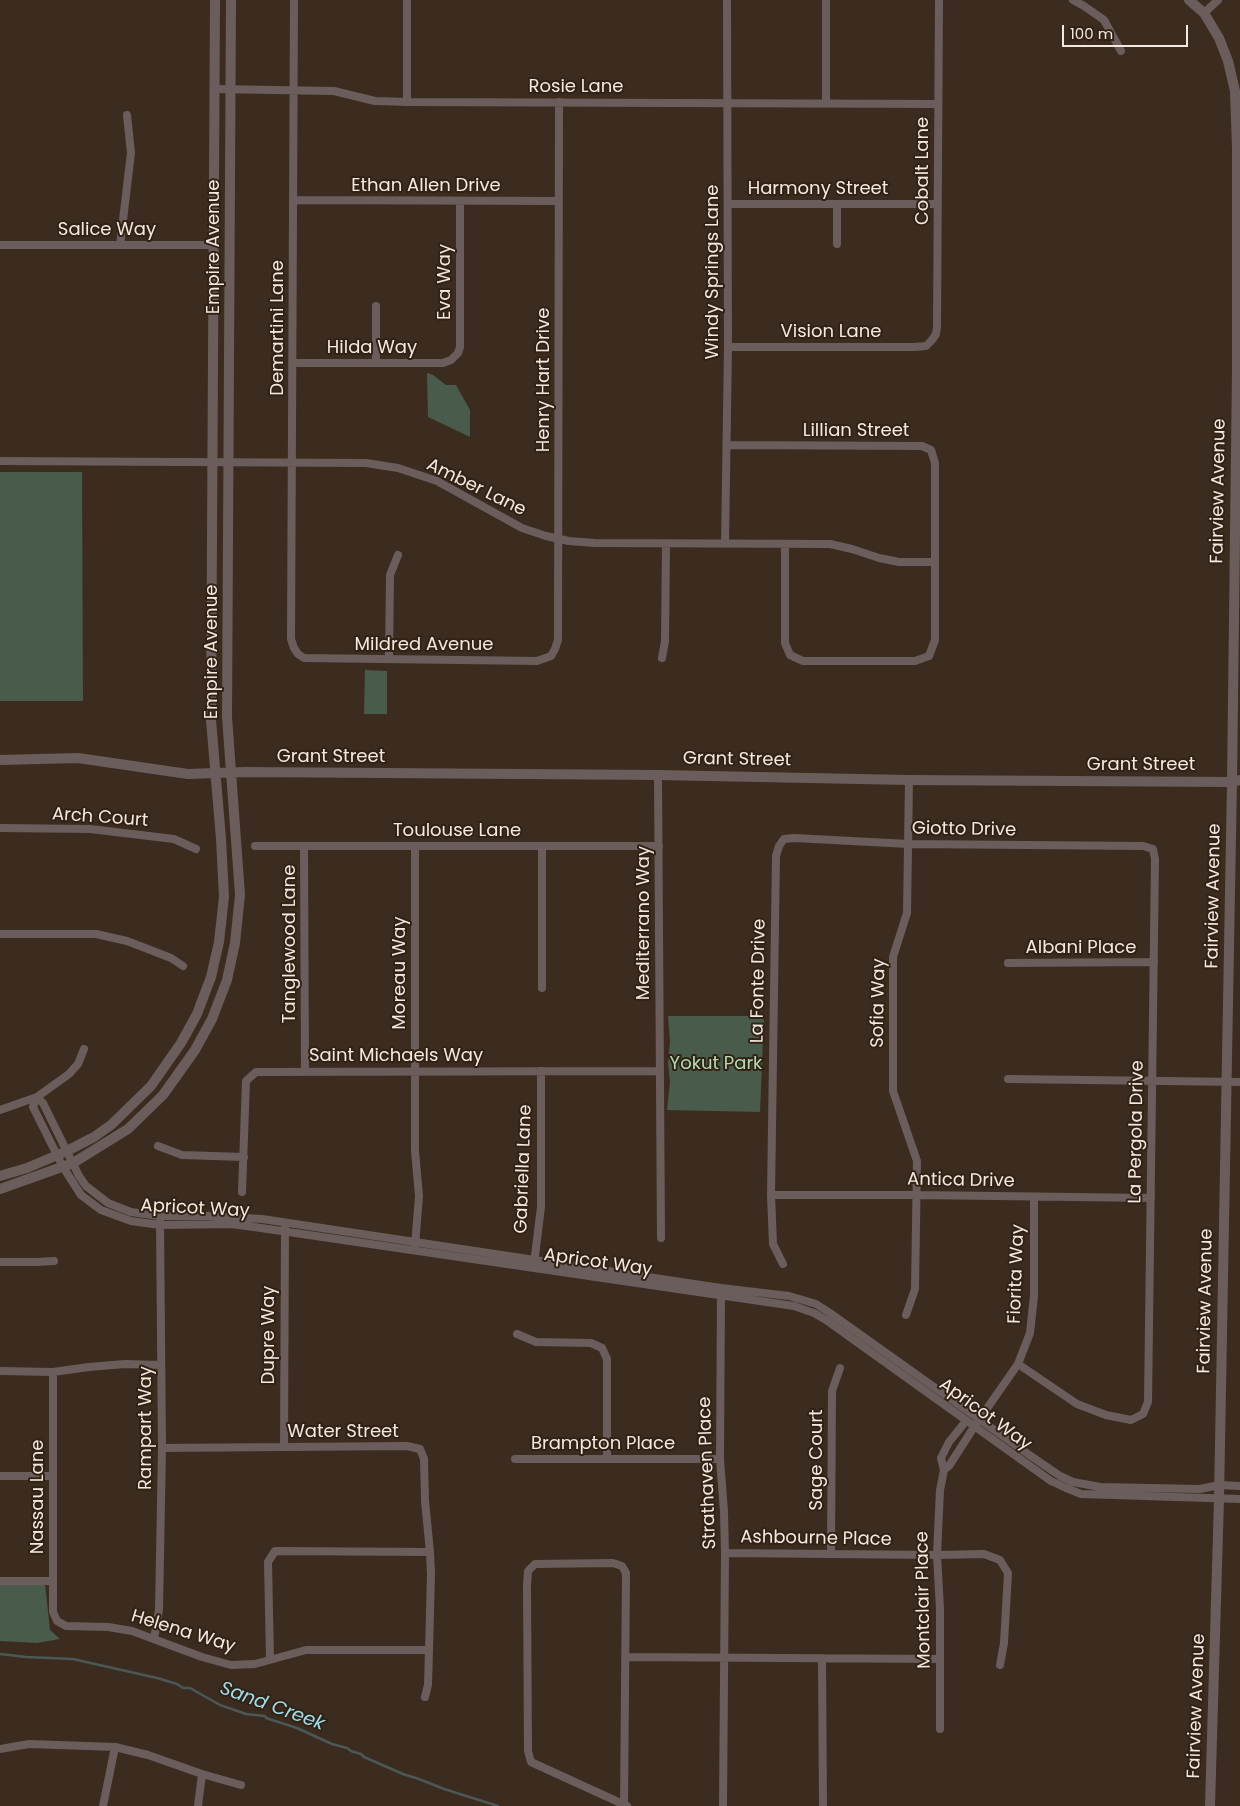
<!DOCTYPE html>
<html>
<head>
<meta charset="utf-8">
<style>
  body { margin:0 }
  #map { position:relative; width:1240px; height:1806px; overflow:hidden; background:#3c2c1f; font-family:Poppins,sans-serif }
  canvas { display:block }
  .scale { position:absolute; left:1062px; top:25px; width:126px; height:22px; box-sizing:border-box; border:2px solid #f4e9e1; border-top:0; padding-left:6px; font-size:15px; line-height:18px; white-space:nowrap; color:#f4e9e1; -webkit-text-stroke:4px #322215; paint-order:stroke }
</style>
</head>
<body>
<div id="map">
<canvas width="1240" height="1806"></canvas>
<div class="scale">100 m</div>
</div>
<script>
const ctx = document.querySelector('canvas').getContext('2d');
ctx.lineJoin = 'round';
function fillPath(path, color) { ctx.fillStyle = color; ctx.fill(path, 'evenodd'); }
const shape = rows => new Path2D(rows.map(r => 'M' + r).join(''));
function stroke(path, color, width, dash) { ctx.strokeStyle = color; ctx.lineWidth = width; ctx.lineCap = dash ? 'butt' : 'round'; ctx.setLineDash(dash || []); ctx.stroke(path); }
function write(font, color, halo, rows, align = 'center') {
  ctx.font = font + ' Poppins,sans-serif'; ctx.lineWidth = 4; ctx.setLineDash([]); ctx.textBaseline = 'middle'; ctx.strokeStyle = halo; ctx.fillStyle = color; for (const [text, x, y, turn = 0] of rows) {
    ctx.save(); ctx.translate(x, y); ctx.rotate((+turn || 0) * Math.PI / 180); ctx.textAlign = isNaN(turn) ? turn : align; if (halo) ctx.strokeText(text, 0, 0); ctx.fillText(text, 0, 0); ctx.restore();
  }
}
const green = shape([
  [427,373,433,375,446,385,456,385,470,410,470,437,428,417],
  [0,472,82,472,83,701,0,701],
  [365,670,387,671,387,714,364,714],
  [668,1016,764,1016,760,1112,667,1110,670,1082,668,1063,670,1042],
  [0,1583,45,1584,50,1630,60,1639,37,1643,0,1641]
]);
const stream = shape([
  [0,1654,26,1657,73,1659,157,1678,177,1684,183,1688,190,1688,220,1705,246,1714,265,1716,266,1718,297,1728,332,1744,347,1748,351,1751,361,1754,364,1757,403,1774,419,1779,444,1789,498,1806]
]);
const minor = shape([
  [294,0,291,639,294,648,298,654,304,658,537,661,551,656,555,649,558,640,559,102],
  [1073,0,1084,6,1104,20,1121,51],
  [1204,13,1218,0],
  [214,89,334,91,375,101,407,102,938,104],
  [407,102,407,0],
  [826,103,826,0],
  [294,200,559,201],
  [728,204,938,204],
  [837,244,837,204],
  [0,245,214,245],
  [120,245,131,153,127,115],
  [376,306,376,363],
  [728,347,914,347,926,346,932,340,936,334,937,327,939,0],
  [293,363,443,363,451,360,458,353,460,347,460,201],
  [727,445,922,446,931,450,935,463,935,640,929,656,915,661,803,661,790,655,785,643,785,544],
  [0,461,366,463,398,468,437,481,522,528,546,536,569,541,595,543,830,544,852,549,879,558,899,562,935,562],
  [725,544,728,347,727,0],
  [662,658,665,641,666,544],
  [389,659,390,575,398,555],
  [658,775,661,1238],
  [0,828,90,829,174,839,196,849],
  [255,846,659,846],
  [304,846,305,1072],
  [542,846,542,988],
  [0,934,96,934,127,941,171,958,183,966],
  [1008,963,1154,962],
  [1008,1079,1240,1082],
  [0,1110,37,1097,69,1074,78,1064,84,1049],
  [158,1146,182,1155,244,1157],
  [242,1192,246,1081,256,1072,660,1071],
  [771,1195,917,1195,1151,1198],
  [415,1246,419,1196,415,1151,415,846],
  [0,1262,38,1262,54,1261],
  [534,1264,541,1207,541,1071],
  [783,1264,773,1244,771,1195,776,856,779,846,784,839,794,838,909,844,1143,846,1153,849,1155,859,1148,1402,1143,1414,1131,1420,1106,1415,1077,1404,1018,1364],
  [721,1292,720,1459,724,1512,725,1553,723,1806],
  [906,1315,915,1289,917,1161,893,1091,893,957,907,913,909,780],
  [517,1334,536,1342,591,1343,602,1348,607,1359,607,1459],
  [0,1371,53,1372,89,1367,125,1364,161,1365],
  [53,1372,53,1612,57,1621,66,1626,108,1627,132,1631,202,1657,231,1665,255,1664,306,1650,429,1650],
  [284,1447,285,1227],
  [162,1448,407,1446,420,1449,424,1459,425,1501,430,1552],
  [515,1459,720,1459],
  [944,1470,949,1466,974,1427,1018,1364,1030,1333,1034,1296,1034,1197],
  [0,1476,53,1476],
  [1240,1486,1219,1485,1200,1489,1100,1487,1073,1482,1060,1476,1028,1454,830,1313,816,1304,803,1300,789,1296,721,1288,262,1219,208,1216,159,1216,131,1212,108,1203,86,1186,79,1176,43,1103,37,1097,33,1107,63,1167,81,1195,101,1210,131,1221,160,1225,231,1224,261,1228,794,1306,814,1313,826,1320,1051,1481,1066,1488,1081,1494,1240,1499],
  [725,1553,937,1555,984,1554,1000,1560,1008,1573,1004,1643,1000,1665],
  [831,1554,832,1391,840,1368],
  [0,1581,53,1581],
  [154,1639,159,1610,162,1448,160,1222],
  [625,1657,940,1659],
  [822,1658,823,1806],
  [270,1659,268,1562,275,1551,430,1552,431,1574,429,1650,428,1685,425,1697],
  [940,1729,940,1609,937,1555,940,1490,944,1470,941,1458,949,1442,966,1421],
  [0,1749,29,1744,115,1747,148,1755,202,1774,241,1785],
  [624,1805,626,1573,622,1566,613,1563,535,1564,528,1571,527,1585,528,1751,531,1762,627,1806],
  [103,1806,115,1747],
  [198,1806,202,1774]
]);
const tertiary = shape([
  [1189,0,1204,13,1219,38,1228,61,1235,91,1237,148,1237,369,1232,782,1219,1499,1210,1806],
  [0,760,78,758,188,774,245,772,658,775,909,780,1232,782,1240,780],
  [0,1176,27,1168,67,1151,94,1137,111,1125,151,1086,181,1043,197,1014,211,977,219,942,224,897,221,839,211,720,215,0],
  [0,1189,73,1163,128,1129,163,1095,195,1050,212,1019,227,980,235,943,240,895,227,717,231,0]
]);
const streetNames = [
  ["Rosie Lane",576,87],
  ["Cobalt Lane",923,171,-90],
  ["Ethan Allen Drive",426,186],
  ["Harmony Street",818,189],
  ["Salice Way",107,230],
  ["Empire Avenue",214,247,-90],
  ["Windy Springs Lane",713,272,-90],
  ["Eva Way",445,282,-90],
  ["Demartini Lane",278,328,-90],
  ["Vision Lane",831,332],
  ["Hilda Way",372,348],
  ["Henry Hart Drive",544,380,-90],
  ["Lillian Street",856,431],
  ["Amber Lane",476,488,26],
  ["Fairview Avenue",1219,491,-89],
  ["Mildred Avenue",424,645],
  ["Empire Avenue",212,652,-90],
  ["Grant Street",331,757],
  ["Grant Street",737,760,1],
  ["Grant Street",1141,765],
  ["Arch Court",100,818,4],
  ["Giotto Drive",964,830,1],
  ["Toulouse Lane",457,831],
  ["Fairview Avenue",1214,896,-89],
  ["Mediterrano Way",644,923,-90],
  ["Tanglewood Lane",290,944,-90],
  ["Albani Place",1081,948],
  ["Moreau Way",400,973,-90],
  ["La Fonte Drive",759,981,-89],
  ["Sofia Way",879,1003,-89],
  ["Saint Michaels Way",396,1056],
  ["La Pergola Drive",1137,1132,-89],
  ["Gabriella Lane",524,1169,-88],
  ["Antica Drive",961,1181,1],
  ["Apricot Way",195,1209,3],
  ["Apricot Way",598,1263,8],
  ["Fiorita Way",1017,1274,-88],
  ["Fairview Avenue",1206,1301,-89],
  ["Dupre Way",269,1335,-90],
  ["Apricot Way",985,1415,36],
  ["Rampart Way",146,1428,-90],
  ["Water Street",343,1432],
  ["Brampton Place",603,1444],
  ["Sage Court",817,1460,-90],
  ["Strathaven Place",708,1473,-92],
  ["Nassau Lane",38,1497,-90],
  ["Ashbourne Place",816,1539,1],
  ["Montclair Place",924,1600,-91],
  ["Helena Way",183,1632,17],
  ["Fairview Avenue",1197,1706,-88]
];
const parkNames = [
  ["Yokut Park",716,1064]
];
const waterNames = [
  ["Sand Creek",272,1707,20]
];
fillPath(green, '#495b4b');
stroke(stream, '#4a5858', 2.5);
stroke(minor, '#6b5d5b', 8);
stroke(tertiary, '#6b5d5b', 10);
write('18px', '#f4e9e1', '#322215', streetNames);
write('18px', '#b1ddb5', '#322215', parkNames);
write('italic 19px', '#9adfec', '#322215', waterNames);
</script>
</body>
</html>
